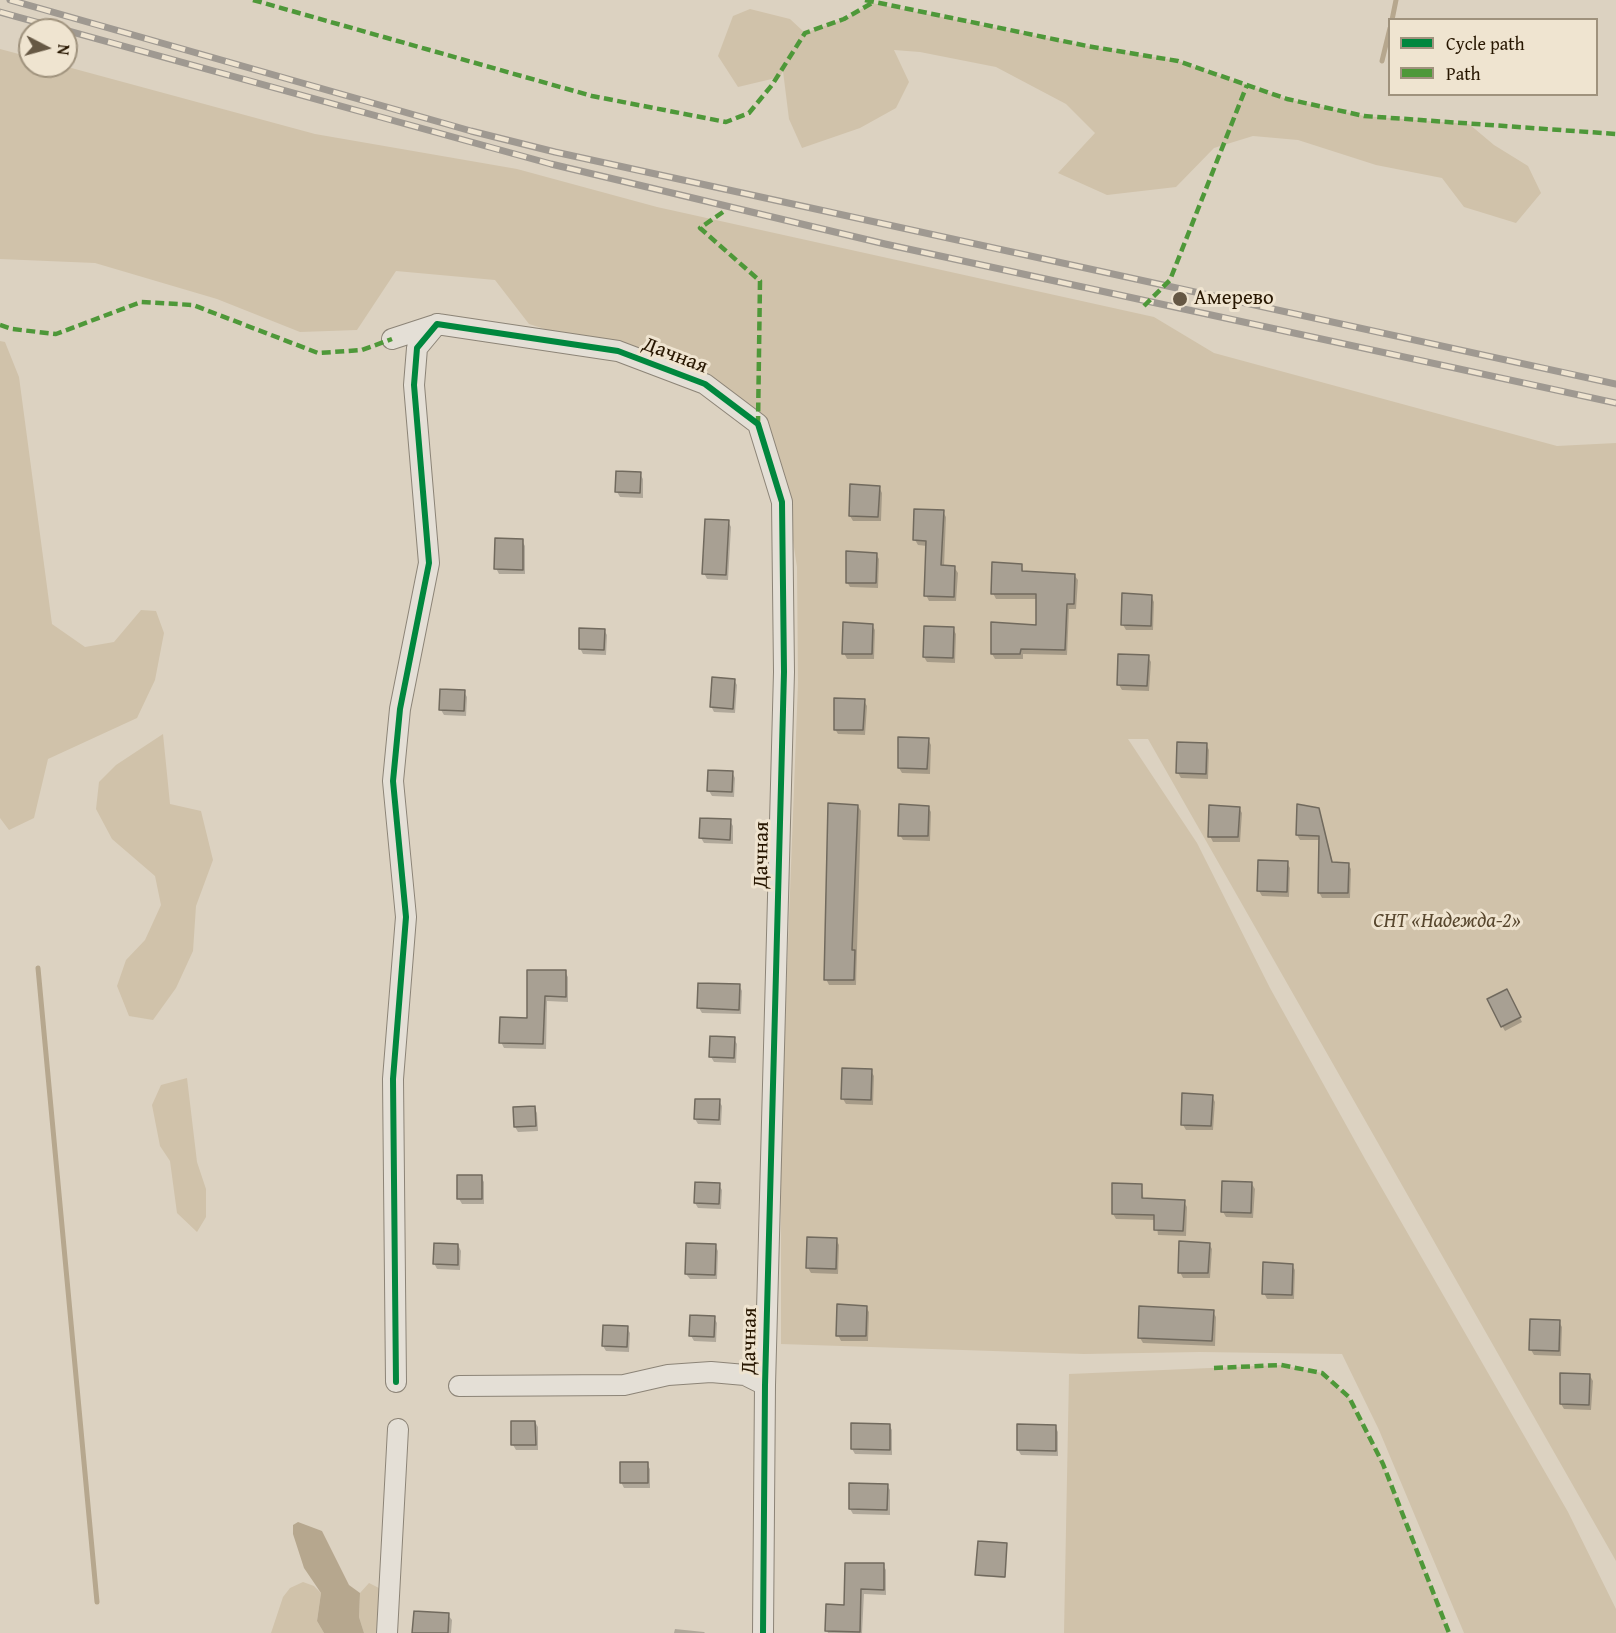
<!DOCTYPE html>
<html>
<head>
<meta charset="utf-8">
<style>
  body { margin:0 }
  #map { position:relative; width:1616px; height:1633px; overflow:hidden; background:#dcd2c1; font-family:"Gentium Book Plus",serif }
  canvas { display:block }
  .legend { position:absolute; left:1388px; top:18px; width:210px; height:78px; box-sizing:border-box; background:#efe4d0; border:2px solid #9f927d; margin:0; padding:8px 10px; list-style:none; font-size:18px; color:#271600 }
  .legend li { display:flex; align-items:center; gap:12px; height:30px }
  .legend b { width:30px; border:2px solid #9f927d }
  .north { position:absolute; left:18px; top:18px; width:60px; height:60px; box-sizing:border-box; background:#efe4d0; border:2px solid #9f927d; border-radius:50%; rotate:96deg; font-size:16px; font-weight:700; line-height:24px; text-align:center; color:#271600 }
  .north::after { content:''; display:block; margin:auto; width:21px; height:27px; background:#665844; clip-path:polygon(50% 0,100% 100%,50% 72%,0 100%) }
</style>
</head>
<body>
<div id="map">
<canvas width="1616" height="1633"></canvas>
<ul class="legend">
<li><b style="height:8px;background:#00873e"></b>Cycle path</li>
<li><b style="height:8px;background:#4e9839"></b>Path</li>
</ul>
<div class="north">N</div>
</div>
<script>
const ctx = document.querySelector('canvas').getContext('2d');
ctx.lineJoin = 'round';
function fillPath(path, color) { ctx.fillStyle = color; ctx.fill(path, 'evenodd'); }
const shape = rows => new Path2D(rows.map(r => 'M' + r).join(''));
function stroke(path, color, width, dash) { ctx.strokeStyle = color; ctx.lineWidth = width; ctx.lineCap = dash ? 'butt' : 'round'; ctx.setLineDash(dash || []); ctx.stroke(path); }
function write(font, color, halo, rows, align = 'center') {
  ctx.font = font + ' "Gentium Book Plus",serif'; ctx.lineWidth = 6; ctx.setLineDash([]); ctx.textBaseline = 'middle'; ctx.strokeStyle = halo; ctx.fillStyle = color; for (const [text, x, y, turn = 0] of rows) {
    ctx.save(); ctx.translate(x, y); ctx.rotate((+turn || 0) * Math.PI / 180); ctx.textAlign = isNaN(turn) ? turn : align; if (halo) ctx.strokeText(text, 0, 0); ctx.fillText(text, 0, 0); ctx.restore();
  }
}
const green = shape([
  [872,3,1087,46,1178,61,1287,99,1364,116,1469,124,1494,145,1528,166,1541,193,1516,223,1464,207,1442,178,1376,165,1298,140,1253,136,1214,148,1176,187,1107,195,1058,173,1095,133,1066,104,996,67,920,52,894,50,909,82,896,108,860,128,802,148,789,119,783,71,780,77,738,87,718,56,733,16,750,9,790,19,805,33,844,19],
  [0,49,30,57,30,66,64,66,315,134,517,169,657,207,1154,317,1214,353,1557,446,1616,443,1616,1561,1148,739,1128,739,1197,843,1270,988,1365,1159,1568,1512,1616,1609,1616,1633,1464,1633,1379,1430,1342,1354,1200,1352,1084,1354,781,1344,781,1128,798,683,797,567,784,482,763,432,705,387,592,344,529,324,495,280,396,271,357,330,300,332,217,299,95,263,0,259],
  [0,341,5,342,19,377,52,624,85,647,114,642,141,610,156,611,164,633,155,680,137,718,48,759,34,818,9,830,0,818],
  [163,734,170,804,201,811,213,860,196,906,193,951,176,988,153,1020,129,1016,117,986,126,960,145,940,161,905,155,876,112,839,96,809,99,782,116,765],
  [187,1078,197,1162,206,1189,206,1217,197,1232,177,1213,170,1161,160,1146,152,1105,161,1085],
  [1281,1365,1322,1373,1349,1397,1383,1464,1449,1633,1064,1633,1069,1374],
  [303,1582,314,1586,321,1593,317,1621,324,1633,271,1633,283,1597,290,1588],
  [369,1583,381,1589,376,1633,364,1633,359,1617,360,1593]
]);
const water = shape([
  [298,1522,322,1531,349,1585,360,1593,359,1617,364,1633,324,1633,317,1621,321,1593,304,1568,293,1534,293,1525]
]);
const shadow = shape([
  [640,474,643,479,643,498,620,497,617,492],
  [879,487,882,493,881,521,853,521,850,516],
  [943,512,946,517,944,567,954,567,958,573,956,601,929,601,926,595,927,546,918,545,915,540],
  [728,521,731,527,728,580,707,579,704,573],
  [522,541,525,546,525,574,499,574,496,568],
  [876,554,879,559,878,588,850,587,847,582],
  [1021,565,1024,573,1074,575,1078,580,1076,609,1069,609,1067,655,1023,654,1023,659,995,659,992,654,1037,626,1038,599,996,599,993,593],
  [1151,596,1154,602,1153,630,1126,630,1123,625],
  [872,625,875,630,874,659,847,659,844,653],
  [925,628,953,629,956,634,955,663,927,662,924,657],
  [604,630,607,635,606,655,583,654,580,648],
  [1148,657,1151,662,1149,691,1122,690,1119,685],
  [734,680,737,685,735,713,714,712,711,706],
  [464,692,467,697,466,716,444,715,441,710],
  [864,701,867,706,865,735,838,734,835,729],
  [928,739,931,745,930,774,902,773,899,768],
  [1206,744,1209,750,1208,779,1181,778,1178,773],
  [732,772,735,778,734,797,712,796,709,791],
  [858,806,861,811,856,985,829,985,826,979],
  [928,807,931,812,930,841,903,840,900,835],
  [1239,808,1242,813,1240,842,1213,842,1210,836],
  [1318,809,1333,863,1348,864,1351,869,1350,898,1322,898,1319,892,1321,840,1300,840,1297,835],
  [730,821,733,826,733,844,704,843,701,838],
  [1259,862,1287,863,1290,868,1289,897,1262,896,1259,891],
  [529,971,565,972,568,977,568,1002,547,1001,546,1049,504,1048,501,1042,528,1019],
  [739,985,742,991,741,1014,702,1013,699,1008],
  [1509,996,1522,1022,1505,1031,1502,1026],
  [734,1039,737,1044,736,1063,714,1062,711,1057],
  [871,1071,874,1076,873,1105,846,1104,843,1099],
  [1212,1096,1215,1102,1213,1130,1186,1130,1183,1125],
  [719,1101,722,1106,721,1125,698,1124,695,1119],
  [534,1107,537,1113,538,1131,518,1132,515,1127],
  [481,1177,484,1182,484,1204,462,1204,459,1199],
  [1224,1182,1252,1184,1255,1189,1253,1218,1226,1217,1223,1212],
  [719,1185,722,1190,721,1209,698,1208,695,1203],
  [1141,1186,1144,1200,1184,1202,1187,1207,1186,1236,1158,1235,1156,1220,1116,1219,1113,1214],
  [836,1239,839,1245,838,1274,811,1273,808,1268],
  [1209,1244,1212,1249,1210,1278,1183,1278,1180,1272],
  [458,1245,461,1251,460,1270,437,1269,434,1263],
  [715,1245,718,1251,717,1279,690,1279,686,1274],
  [1292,1265,1295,1270,1294,1299,1267,1299,1264,1293],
  [866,1307,869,1312,868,1341,841,1341,838,1335],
  [1213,1312,1216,1317,1215,1346,1143,1343,1140,1338],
  [714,1318,717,1323,716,1342,694,1341,691,1336],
  [1559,1322,1562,1327,1561,1356,1534,1355,1531,1350],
  [627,1328,630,1333,629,1352,606,1351,603,1346],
  [1562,1375,1590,1376,1593,1381,1591,1410,1564,1409,1561,1404],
  [535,1422,538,1427,538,1450,516,1450,513,1445],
  [889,1425,892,1430,892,1455,855,1454,852,1449],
  [1019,1426,1055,1426,1058,1432,1058,1456,1021,1455,1018,1450],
  [647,1464,650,1469,650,1488,624,1488,621,1482],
  [887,1485,890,1490,890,1515,853,1514,850,1509],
  [1006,1544,1005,1578,978,1576,977,1574],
  [847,1564,883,1565,886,1570,886,1595,864,1594,862,1633,828,1633,827,1630,846,1606],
  [448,1615,452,1620,451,1633,414,1633],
  [675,1629,704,1632,705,1633,674,1633]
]);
const stream = shape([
  [1392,20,1396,0],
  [1382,61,1390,28],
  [38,968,97,1602]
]);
const building = shape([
  [616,471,641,472,640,493,615,492,616,471],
  [850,484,880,486,878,517,849,516,850,484],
  [914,509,944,510,941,565,955,566,954,597,924,596,926,541,913,540,914,509],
  [705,519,729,520,726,575,702,574,705,519],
  [495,538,523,539,523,570,494,569,495,538],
  [846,551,877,553,876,583,846,583,846,551],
  [992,562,1022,564,1022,571,1075,574,1074,604,1067,604,1065,650,1021,649,1020,654,991,654,991,622,1036,625,1036,594,991,594,992,562],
  [1122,593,1152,595,1151,626,1121,625,1122,593],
  [843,622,873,624,872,654,842,654,843,622],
  [924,626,954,627,953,658,923,657,924,626],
  [579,628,605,629,604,650,579,649,579,628],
  [1118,654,1149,655,1147,686,1117,685,1118,654],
  [712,677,735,679,733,709,710,707,712,677],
  [440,689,465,690,464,711,439,710,440,689],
  [834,698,865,699,863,730,834,730,834,698],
  [898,737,929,738,927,769,898,768,898,737],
  [1177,742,1207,743,1206,774,1176,773,1177,742],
  [708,770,733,771,732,792,707,791,708,770],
  [828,803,858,805,852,950,855,950,854,980,824,980,828,803],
  [899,804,929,806,928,836,898,836,899,804],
  [1297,804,1319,808,1332,862,1349,863,1348,893,1318,893,1319,836,1296,835,1297,804],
  [1209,805,1240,807,1238,837,1208,837,1209,805],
  [700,818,731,819,730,840,699,838,700,818],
  [1258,860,1288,861,1287,892,1257,891,1258,860],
  [527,970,566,970,566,997,545,996,543,1044,499,1043,500,1017,527,1018,527,970],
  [698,983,740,984,739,1010,697,1008,698,983],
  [1507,989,1521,1017,1501,1027,1487,999,1507,989],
  [710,1036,735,1037,734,1058,709,1057,710,1036],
  [842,1068,872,1069,871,1100,841,1099,842,1068],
  [1182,1093,1213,1095,1211,1126,1181,1125,1182,1093],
  [695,1099,720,1099,719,1120,694,1119,695,1099],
  [535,1106,536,1126,514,1127,513,1107,535,1106],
  [457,1175,482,1175,482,1199,457,1199,457,1175],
  [1222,1181,1252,1182,1251,1213,1221,1212,1222,1181],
  [695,1182,720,1183,719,1204,694,1203,695,1182],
  [1112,1183,1142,1184,1142,1198,1185,1200,1183,1231,1154,1230,1154,1215,1112,1214,1112,1183],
  [807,1237,837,1238,836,1269,806,1268,807,1237],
  [1179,1241,1210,1243,1208,1273,1178,1273,1179,1241],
  [434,1243,458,1244,458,1265,433,1264,434,1243],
  [686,1243,716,1244,715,1275,685,1274,686,1243],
  [1263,1262,1293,1264,1292,1295,1262,1294,1263,1262],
  [837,1304,867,1306,866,1336,836,1336,837,1304],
  [1139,1306,1214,1310,1212,1341,1138,1338,1139,1306],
  [690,1315,715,1316,714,1337,689,1336,690,1315],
  [1530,1319,1560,1320,1559,1351,1529,1350,1530,1319],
  [603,1325,628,1326,627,1347,602,1346,603,1325],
  [1560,1373,1590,1374,1589,1405,1560,1404,1560,1373],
  [511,1421,535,1421,536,1445,511,1445,511,1421],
  [851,1423,890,1424,890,1450,851,1449,851,1423],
  [1017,1424,1056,1425,1056,1451,1017,1450,1017,1424],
  [620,1462,648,1462,648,1483,620,1483,620,1462],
  [849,1483,888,1484,887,1510,849,1509,849,1483],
  [978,1541,1007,1543,1005,1577,975,1575,978,1541],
  [845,1563,884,1563,884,1590,861,1589,860,1632,825,1631,826,1604,844,1605,845,1563],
  [414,1611,449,1613,448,1633,412,1633,414,1611]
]);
const street = shape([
  [392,339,438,324],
  [396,1382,393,1079,406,917,393,781,400,709,429,563,414,385,417,348,437,324,618,351,705,384,758,424,782,502,784,672,765,1385,763,1633],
  [459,1386,624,1385,668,1375,711,1372,745,1375,765,1385],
  [387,1633,398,1429]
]);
const rail = shape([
  [10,0,471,131,555,152,1616,384],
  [0,12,551,164,885,244,1616,403]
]);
const quiet = shape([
  [253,0,592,96,726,122,749,113,772,85,805,33,844,19,872,3],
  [865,0,1087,46,1178,61,1287,99,1364,116,1616,134],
  [723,212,700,228,760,281,758,424],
  [1144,306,1170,280,1247,85],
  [0,325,12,329,56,334,141,302,193,305,318,353,362,350,392,339],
  [1214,1368,1281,1365,1322,1373,1349,1397,1383,1464,1449,1633]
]);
const cycleway = shape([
  [396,1382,393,1079,406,917,393,781,400,709,429,563,414,385,417,348,437,324,618,351,705,384,758,424,782,502,784,672,765,1385,763,1633]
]);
const markers = [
  [1180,299,8,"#665844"]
];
const poiNames = [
  ["Амерево",1194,299]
];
const streetNames = [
  ["Дачная",675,356,21],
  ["Дачная",762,855,-89],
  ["Дачная",750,1341,-89]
];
const parkNames = [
  ["СНТ «Надежда-2»",1447,922]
];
fillPath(green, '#d0c2aa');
fillPath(water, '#b6a78e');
fillPath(shadow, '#0003');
stroke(stream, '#b6a78e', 5);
fillPath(building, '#a8a093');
stroke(building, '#716a5e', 1.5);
stroke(street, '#8c8477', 22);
stroke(street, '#e4dfd6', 20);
stroke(rail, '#9f9991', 7);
stroke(rail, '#efe4d0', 4.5, [14]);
stroke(quiet, '#4e9839', 4.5, [9, 4.5]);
stroke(cycleway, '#00873e', 6);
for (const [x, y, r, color] of markers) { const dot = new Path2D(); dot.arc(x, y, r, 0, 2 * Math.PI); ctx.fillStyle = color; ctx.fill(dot); stroke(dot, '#efe4d0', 2); }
write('21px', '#271600', '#efe4d0', poiNames, 'left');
write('21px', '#271600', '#efe4d0', streetNames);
write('italic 21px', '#57462d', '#efe4d0', parkNames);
</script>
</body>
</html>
